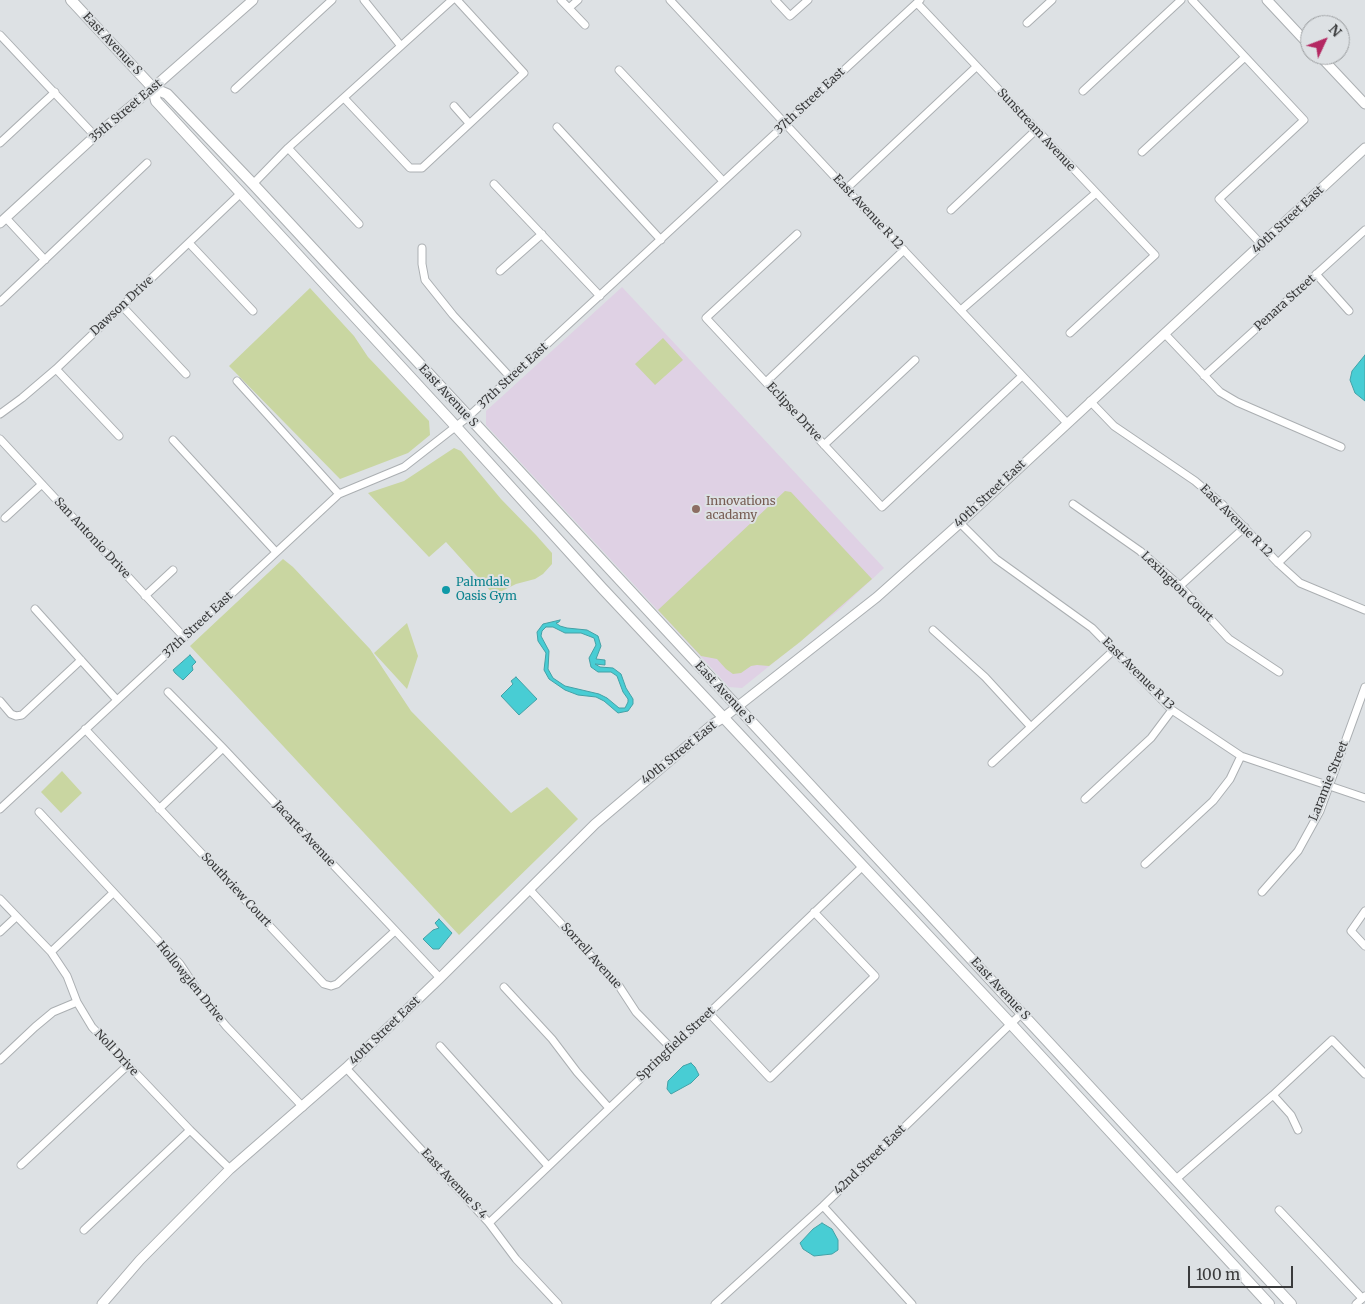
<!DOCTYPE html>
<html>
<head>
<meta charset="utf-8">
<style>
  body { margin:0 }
  #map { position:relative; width:1365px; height:1304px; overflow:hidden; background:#dde1e4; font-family:Merriweather,serif }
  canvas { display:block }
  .north { position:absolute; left:1300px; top:15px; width:50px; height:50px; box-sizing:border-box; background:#dde1e4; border:1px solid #9c9fa1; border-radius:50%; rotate:47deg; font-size:14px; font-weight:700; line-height:20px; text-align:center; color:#3a3b3c }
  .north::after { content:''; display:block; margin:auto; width:18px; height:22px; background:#b42862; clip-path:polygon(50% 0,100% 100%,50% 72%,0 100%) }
  .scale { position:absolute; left:1188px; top:1266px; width:105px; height:22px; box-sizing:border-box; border:2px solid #3a3b3c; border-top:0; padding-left:6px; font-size:15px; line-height:18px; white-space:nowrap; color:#3a3b3c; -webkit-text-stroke:4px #dde1e4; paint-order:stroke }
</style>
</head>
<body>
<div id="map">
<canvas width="1365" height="1304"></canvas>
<div class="north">N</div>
<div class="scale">100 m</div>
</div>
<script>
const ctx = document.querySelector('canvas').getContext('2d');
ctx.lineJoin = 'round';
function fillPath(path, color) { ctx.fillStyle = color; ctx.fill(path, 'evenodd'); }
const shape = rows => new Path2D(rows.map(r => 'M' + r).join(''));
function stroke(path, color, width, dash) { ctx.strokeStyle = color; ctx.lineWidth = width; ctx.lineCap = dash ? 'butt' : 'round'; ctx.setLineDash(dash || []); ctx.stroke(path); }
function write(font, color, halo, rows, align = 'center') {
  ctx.font = font + ' Merriweather,serif'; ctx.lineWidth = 4; ctx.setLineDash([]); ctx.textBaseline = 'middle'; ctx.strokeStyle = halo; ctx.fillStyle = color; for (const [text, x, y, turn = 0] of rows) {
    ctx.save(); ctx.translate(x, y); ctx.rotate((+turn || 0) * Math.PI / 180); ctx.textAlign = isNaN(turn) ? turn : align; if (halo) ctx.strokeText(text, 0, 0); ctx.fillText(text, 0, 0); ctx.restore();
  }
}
const education = shape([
  [622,287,884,568,839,610,742,688,729,687,486,425,486,411]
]);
const green = shape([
  [310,288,354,336,368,357,429,421,430,435,408,453,340,479,229,366],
  [663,338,683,360,655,385,635,364],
  [454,448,461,451,501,499,536,535,552,553,552,564,543,574,535,579,516,584,494,595,446,542,429,557,368,493,404,481],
  [785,491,791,492,872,579,800,642,769,666,757,665,751,666,741,673,733,674,726,669,717,659,701,656,658,610],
  [283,559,293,567,370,649,411,711,511,813,547,787,578,819,459,935,190,646],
  [407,623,418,656,407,689,374,653],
  [62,771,82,793,61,813,41,792]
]);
const water = shape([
  [1365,355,1365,401,1355,393,1350,380,1352,371,1365,355],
  [560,620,559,622,556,623,560,626,567,628,587,630,598,636,601,646,596,659,605,660,605,665,595,664,600,667,613,668,621,674,626,688,633,699,633,704,628,711,618,713,604,701,596,697,578,695,565,690,549,679,544,670,546,653,538,641,537,632,543,624,560,620],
  [546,627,553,627,565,633,581,633,594,638,596,645,589,658,591,667,598,672,611,672,617,676,623,692,628,699,628,702,625,708,619,708,607,698,599,694,565,686,553,678,548,669,549,651,541,636,542,631,546,627],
  [190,655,196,662,192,666,193,670,183,680,175,673,173,670,190,655],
  [516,677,537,699,519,715,501,696,513,684,511,681,516,677],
  [439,919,452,933,439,949,433,949,423,939,433,930,439,928,435,923,439,919],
  [691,1063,695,1067,699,1075,691,1083,671,1094,667,1089,668,1081,683,1066,691,1063],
  [822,1223,832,1229,838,1240,838,1250,832,1254,814,1256,803,1249,800,1243,813,1229,822,1223]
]);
const minor = shape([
  [364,0,401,46],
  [561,0,585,25],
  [670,0,846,189,1067,423],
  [775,0,790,16,808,0],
  [1192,0,1304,120,1219,199,1261,244],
  [917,3,1155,255,1070,333],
  [569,8,578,0],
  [1027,23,1052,0],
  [0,35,95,136],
  [619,70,723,181],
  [235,89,332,0],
  [1083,91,1181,0],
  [344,98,410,168,422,168,524,73,457,0],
  [454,106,469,123],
  [557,127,661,240],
  [0,143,55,92],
  [288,148,359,224],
  [1142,152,1245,57],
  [253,184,288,148,452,0],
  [494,184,600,296],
  [846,189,976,67],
  [951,210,1036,130],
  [6,218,45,260],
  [797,234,706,318,882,507,1022,376],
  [189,243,253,311],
  [422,248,422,264,425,280,453,315,511,378],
  [500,271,542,234],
  [1316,274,1349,311],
  [0,302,147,163],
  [122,306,186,374],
  [961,310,1096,193],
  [1165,334,1220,392,1237,402,1341,447],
  [56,369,119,436],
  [1204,376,1365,230],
  [237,381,339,494],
  [766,382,904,250],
  [1090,401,1114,426,1195,481,1223,505,1278,563,1300,583,1365,610],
  [0,414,22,398,56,369,241,193],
  [0,439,184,637],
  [173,440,276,552],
  [824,445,915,360],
  [1073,504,1140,551,1180,586,1229,639,1279,672],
  [5,518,42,484],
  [960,523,996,559,1092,628,1172,710,1241,756,1365,798],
  [1278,563,1307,535],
  [1180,586,1245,527],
  [145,596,173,570],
  [35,609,117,700],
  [933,630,985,677,1031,727],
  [168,692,223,748,440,978],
  [0,701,11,714,16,716,22,715,81,660],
  [85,729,324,984,331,986,337,984,395,931],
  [992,763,1114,650],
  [1085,799,1151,738,1172,710],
  [0,809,339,494,404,467,468,417,920,0],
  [159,809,223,748],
  [39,812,180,964,200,994,226,1026,303,1107],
  [1145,864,1213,801,1230,779,1241,756],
  [529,889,619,986,636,1012,671,1048],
  [1262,892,1298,851,1320,811,1365,687],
  [0,899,51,952,67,976,77,1002,92,1027,190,1130,230,1169],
  [1365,911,1351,931,1365,946],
  [0,932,16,917],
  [51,952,113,893],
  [504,987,552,1039,577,1072,609,1108],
  [709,1013,770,1078,875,976,814,912],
  [440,1046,548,1166],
  [0,1060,35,1027,53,1012,77,1002],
  [346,1068,489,1223,516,1259,558,1304],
  [1273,1095,1291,1115,1298,1130],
  [21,1165,127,1066],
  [1175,1180,1273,1095,1332,1040,1365,1074],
  [823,1206,912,1304],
  [1279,1210,1362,1298],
  [489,1223,863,866],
  [84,1230,190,1130],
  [715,1304,823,1206,1022,1013],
  [1356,1304,1365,1296]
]);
const tertiary = shape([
  [1267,0,1310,46],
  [1319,55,1365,104],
  [0,223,95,136,153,88,253,0]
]);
const secondary = shape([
  [102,1304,140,1260,230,1169,346,1068,440,978,595,824,713,724,723,718,877,597,960,523,1365,148]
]);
const primary = shape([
  [71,0,153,88,167,94,253,184,1291,1304],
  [153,88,156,101,449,419,602,588,1011,1024,1269,1304]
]);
const markers = [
  [696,509,5,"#8d6e63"],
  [446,590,5,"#0f9aa8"]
];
const streetNames = [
  ["East Avenue S",112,44,47],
  ["37th Street East",810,101,-43],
  ["35th Street East",126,111,-40],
  ["Sunstream Avenue",1036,130,47],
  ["East Avenue R 12",868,212,47],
  ["40th Street East",1288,220,-43],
  ["Penara Street",1285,303,-42],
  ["Dawson Drive",122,306,-43],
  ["37th Street East",513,376,-43],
  ["East Avenue S",448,396,47],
  ["Eclipse Drive",794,412,47],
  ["40th Street East",990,494,-43],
  ["East Avenue R 12",1236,521,45],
  ["San Antonio Drive",92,538,47],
  ["Lexington Court",1177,587,44],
  ["37th Street East",198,625,-43],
  ["East Avenue R 13",1138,674,45],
  ["East Avenue S",724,693,47],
  ["40th Street East",679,753,-39],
  ["Laramie Street",1329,781,-68],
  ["Jacarte Avenue",304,834,47],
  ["Southview Court",236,890,47],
  ["Sorrell Avenue",591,956,48],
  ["Hollowglen Drive",190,982,51],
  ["East Avenue S",1000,989,47],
  ["40th Street East",385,1031,-44],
  ["Springfield Street",676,1044,-43],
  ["Noll Drive",116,1053,47],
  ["42nd Street East",870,1160,-44],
  ["East Avenue S 4",454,1184,47]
];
const educationNames = [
  ["Innovations",706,502],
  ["acadamy",706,516]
];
const cultureNames = [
  ["Palmdale",456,583],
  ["Oasis Gym",456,597]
];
fillPath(education, '#dfd1e4');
fillPath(green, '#c9d6a1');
fillPath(water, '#48cdd4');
stroke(water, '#44a1a6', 1);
stroke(minor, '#abafb2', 9);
stroke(tertiary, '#abafb2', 11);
stroke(secondary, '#abafb2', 11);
stroke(primary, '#abafb2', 12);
stroke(minor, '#fff', 7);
stroke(tertiary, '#fff', 9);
stroke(secondary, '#fff', 9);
stroke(primary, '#fff', 10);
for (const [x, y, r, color] of markers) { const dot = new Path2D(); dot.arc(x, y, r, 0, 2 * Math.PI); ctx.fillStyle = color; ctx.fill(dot); stroke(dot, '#dde1e4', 2); }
write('12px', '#3a3b3c', '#dde1e4', streetNames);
write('12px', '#785e54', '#dde1e4', educationNames, 'left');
write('12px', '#0d838f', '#dde1e4', cultureNames, 'left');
</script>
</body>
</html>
